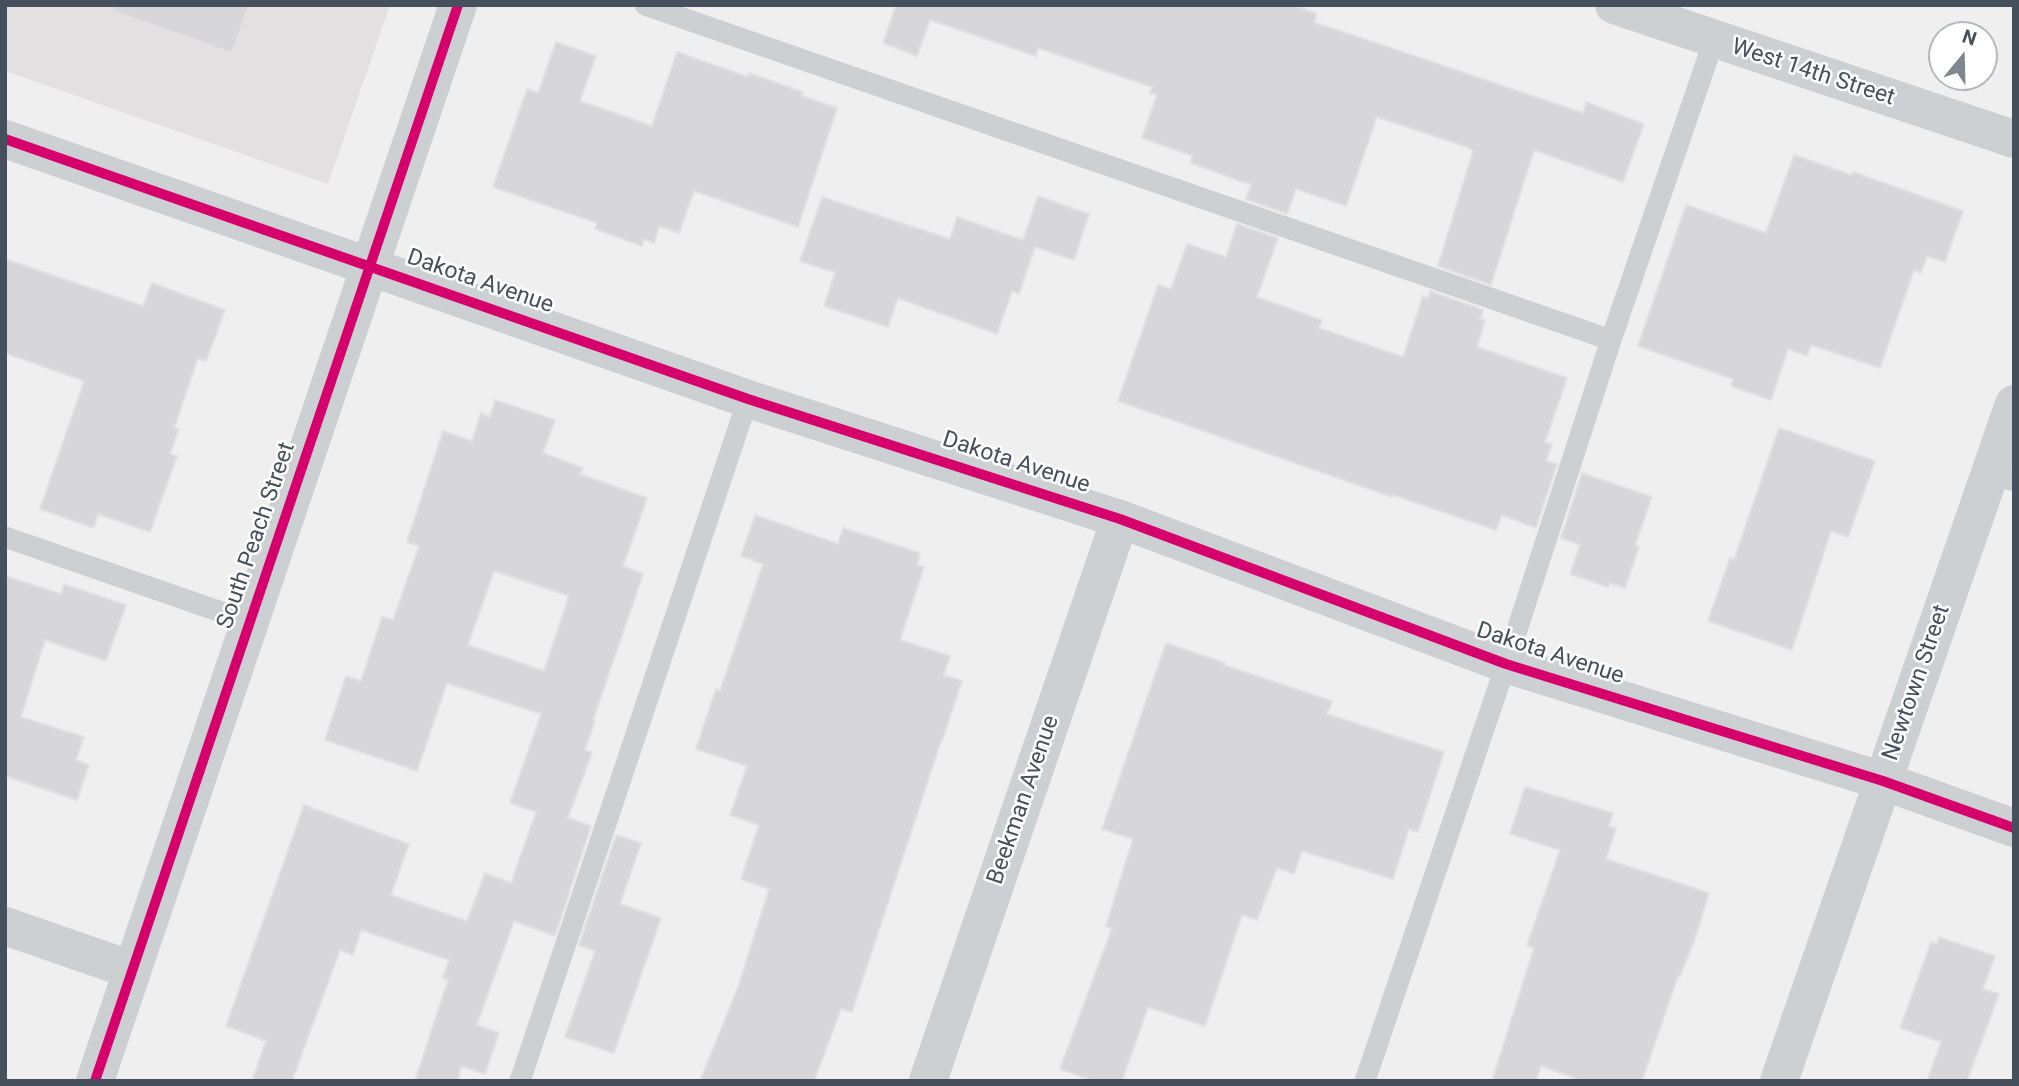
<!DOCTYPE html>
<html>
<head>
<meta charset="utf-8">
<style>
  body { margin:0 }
  #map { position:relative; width:2019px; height:1086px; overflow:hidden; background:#f0efef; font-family:Roboto,sans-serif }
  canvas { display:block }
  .frame { position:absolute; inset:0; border:7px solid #464f5c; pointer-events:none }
  .north { position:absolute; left:1928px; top:21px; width:70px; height:70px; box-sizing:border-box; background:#fff; border:2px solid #b5b9be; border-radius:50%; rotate:19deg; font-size:19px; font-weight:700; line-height:28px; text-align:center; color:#464f5c }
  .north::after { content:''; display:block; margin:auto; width:24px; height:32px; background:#82878f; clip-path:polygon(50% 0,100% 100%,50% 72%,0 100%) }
</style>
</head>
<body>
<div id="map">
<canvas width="2019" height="1086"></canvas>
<div class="frame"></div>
<div class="north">N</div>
</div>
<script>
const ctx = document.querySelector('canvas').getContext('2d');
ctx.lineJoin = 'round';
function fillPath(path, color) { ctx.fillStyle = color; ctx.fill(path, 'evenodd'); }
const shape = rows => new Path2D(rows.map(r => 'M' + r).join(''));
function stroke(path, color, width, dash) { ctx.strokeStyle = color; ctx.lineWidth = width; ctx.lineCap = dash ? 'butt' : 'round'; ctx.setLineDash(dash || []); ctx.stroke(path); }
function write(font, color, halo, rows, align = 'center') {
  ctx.font = font + ' Roboto,sans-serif'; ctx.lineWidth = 5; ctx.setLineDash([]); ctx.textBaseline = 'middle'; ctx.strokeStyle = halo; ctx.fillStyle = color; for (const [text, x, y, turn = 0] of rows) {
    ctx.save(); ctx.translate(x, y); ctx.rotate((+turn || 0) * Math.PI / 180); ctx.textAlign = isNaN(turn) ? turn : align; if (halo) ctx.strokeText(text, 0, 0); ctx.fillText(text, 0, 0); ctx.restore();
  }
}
const education = shape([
  [5,5,390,5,328,184,5,71]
]);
const building = shape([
  [114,5,249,5,232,53,113,11,114,5],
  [896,5,1293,5,1317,14,1314,22,1385,46,1583,113,1586,102,1644,124,1623,182,1534,150,1491,285,1438,266,1473,151,1467,147,1377,117,1346,206,1296,189,1287,214,1246,199,1251,185,1191,163,1193,156,1142,138,1157,95,1150,93,1152,87,1038,48,1036,56,930,20,917,56,883,43,896,5],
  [556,42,596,56,580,101,652,126,677,52,748,77,749,73,803,92,802,96,837,108,798,227,694,191,679,233,659,226,654,243,644,239,642,246,595,229,597,223,493,187,527,89,538,93,556,42],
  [1794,155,1852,175,1853,172,1963,211,1945,262,1927,256,1921,273,1914,270,1880,368,1811,345,1807,356,1788,349,1771,400,1731,386,1733,379,1638,346,1686,205,1766,233,1794,155],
  [1038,196,1089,214,1074,260,1035,247,1019,294,1012,291,997,334,898,298,888,327,824,306,835,273,800,261,822,197,950,239,957,217,1023,240,1038,196],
  [1237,224,1278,238,1257,297,1322,320,1319,328,1403,357,1423,296,1428,298,1430,291,1483,310,1480,319,1485,320,1477,347,1567,378,1545,442,1552,444,1546,461,1557,464,1536,528,1502,515,1496,530,1393,495,1392,497,1118,401,1158,285,1171,289,1187,244,1226,257,1237,224],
  [5,259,143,306,152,283,225,310,206,361,198,358,174,428,179,429,170,454,177,456,150,532,98,514,94,528,40,509,84,381,5,353,5,259],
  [495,400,555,420,543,453,583,468,580,474,647,498,623,566,643,574,593,720,595,721,585,750,592,752,568,818,591,826,555,936,514,921,477,1025,499,1033,485,1074,461,1066,458,1081,415,1081,448,980,443,978,449,960,361,930,353,955,340,950,292,1081,252,1081,266,1041,226,1026,304,805,409,844,391,895,467,921,485,873,511,883,536,812,510,803,541,714,447,683,417,771,325,740,346,676,361,681,382,617,393,620,419,546,407,542,443,431,472,441,481,413,490,417,495,400],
  [494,571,569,596,544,671,468,645,494,571],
  [1779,428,1875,461,1848,537,1831,531,1792,650,1708,621,1730,558,1734,560,1779,428],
  [1582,473,1652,497,1635,545,1639,547,1625,588,1610,583,1608,587,1570,574,1580,545,1561,538,1582,473],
  [755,515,838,544,843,528,920,553,917,565,924,567,900,640,950,656,944,675,962,681,942,741,941,741,852,1012,841,1009,814,1081,700,1081,738,987,769,889,741,879,759,825,730,815,747,766,696,749,716,689,720,691,763,564,741,556,755,515],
  [5,576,61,594,64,584,126,605,106,661,45,640,21,717,84,737,76,760,89,765,77,800,5,776,5,576],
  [1166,643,1225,663,1224,665,1332,701,1327,714,1444,752,1418,832,1409,829,1393,879,1302,851,1294,874,1277,868,1257,920,1242,915,1205,1026,1148,1007,1122,1081,1094,1081,1060,1069,1112,928,1106,926,1133,839,1102,829,1166,643],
  [1525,787,1613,813,1609,826,1616,828,1606,859,1709,893,1695,939,1680,976,1678,976,1642,1081,1583,1081,1541,1066,1536,1081,1492,1081,1534,948,1527,945,1560,850,1510,834,1525,787],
  [616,835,641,843,620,904,661,918,614,1053,565,1037,595,951,579,945,616,835],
  [1939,937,1995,956,1983,989,1999,994,1967,1081,1927,1081,1941,1042,1900,1028,1931,942,1937,944,1939,937]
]);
const lane = shape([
  [645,5,1611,340,1714,40],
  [1989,473,2014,481],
  [5,537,250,622],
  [520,1081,748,399],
  [1365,1081,1506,664,1611,340]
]);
const street = shape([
  [1614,5,2014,139],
  [5,139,748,399,1120,519,1506,664,1883,781,2014,828],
  [5,926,132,970],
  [95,1081,458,5],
  [928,1081,1120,519],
  [1779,1081,2014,404]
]);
const cycleway = shape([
  [5,139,748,399,1120,519,1506,664,1883,781,2014,828],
  [95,1081,458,5]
]);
const streetNames = [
  ["West 14th Street",1813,73,18],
  ["Dakota Avenue",480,282,19],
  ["Dakota Avenue",1016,463,18],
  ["South Peach Street",257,536,-71],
  ["Dakota Avenue",1550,654,18],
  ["Newtown Street",1917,683,-71],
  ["Beekman Avenue",1024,800,-71]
];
fillPath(education, '#e2e0e1');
fillPath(building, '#d7d7d9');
stroke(building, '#e1e1e2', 2);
stroke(lane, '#cdd0d3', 21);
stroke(street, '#cdd0d3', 38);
stroke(cycleway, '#d6006c', 10);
write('23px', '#464f5c', '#fff', streetNames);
</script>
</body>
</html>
